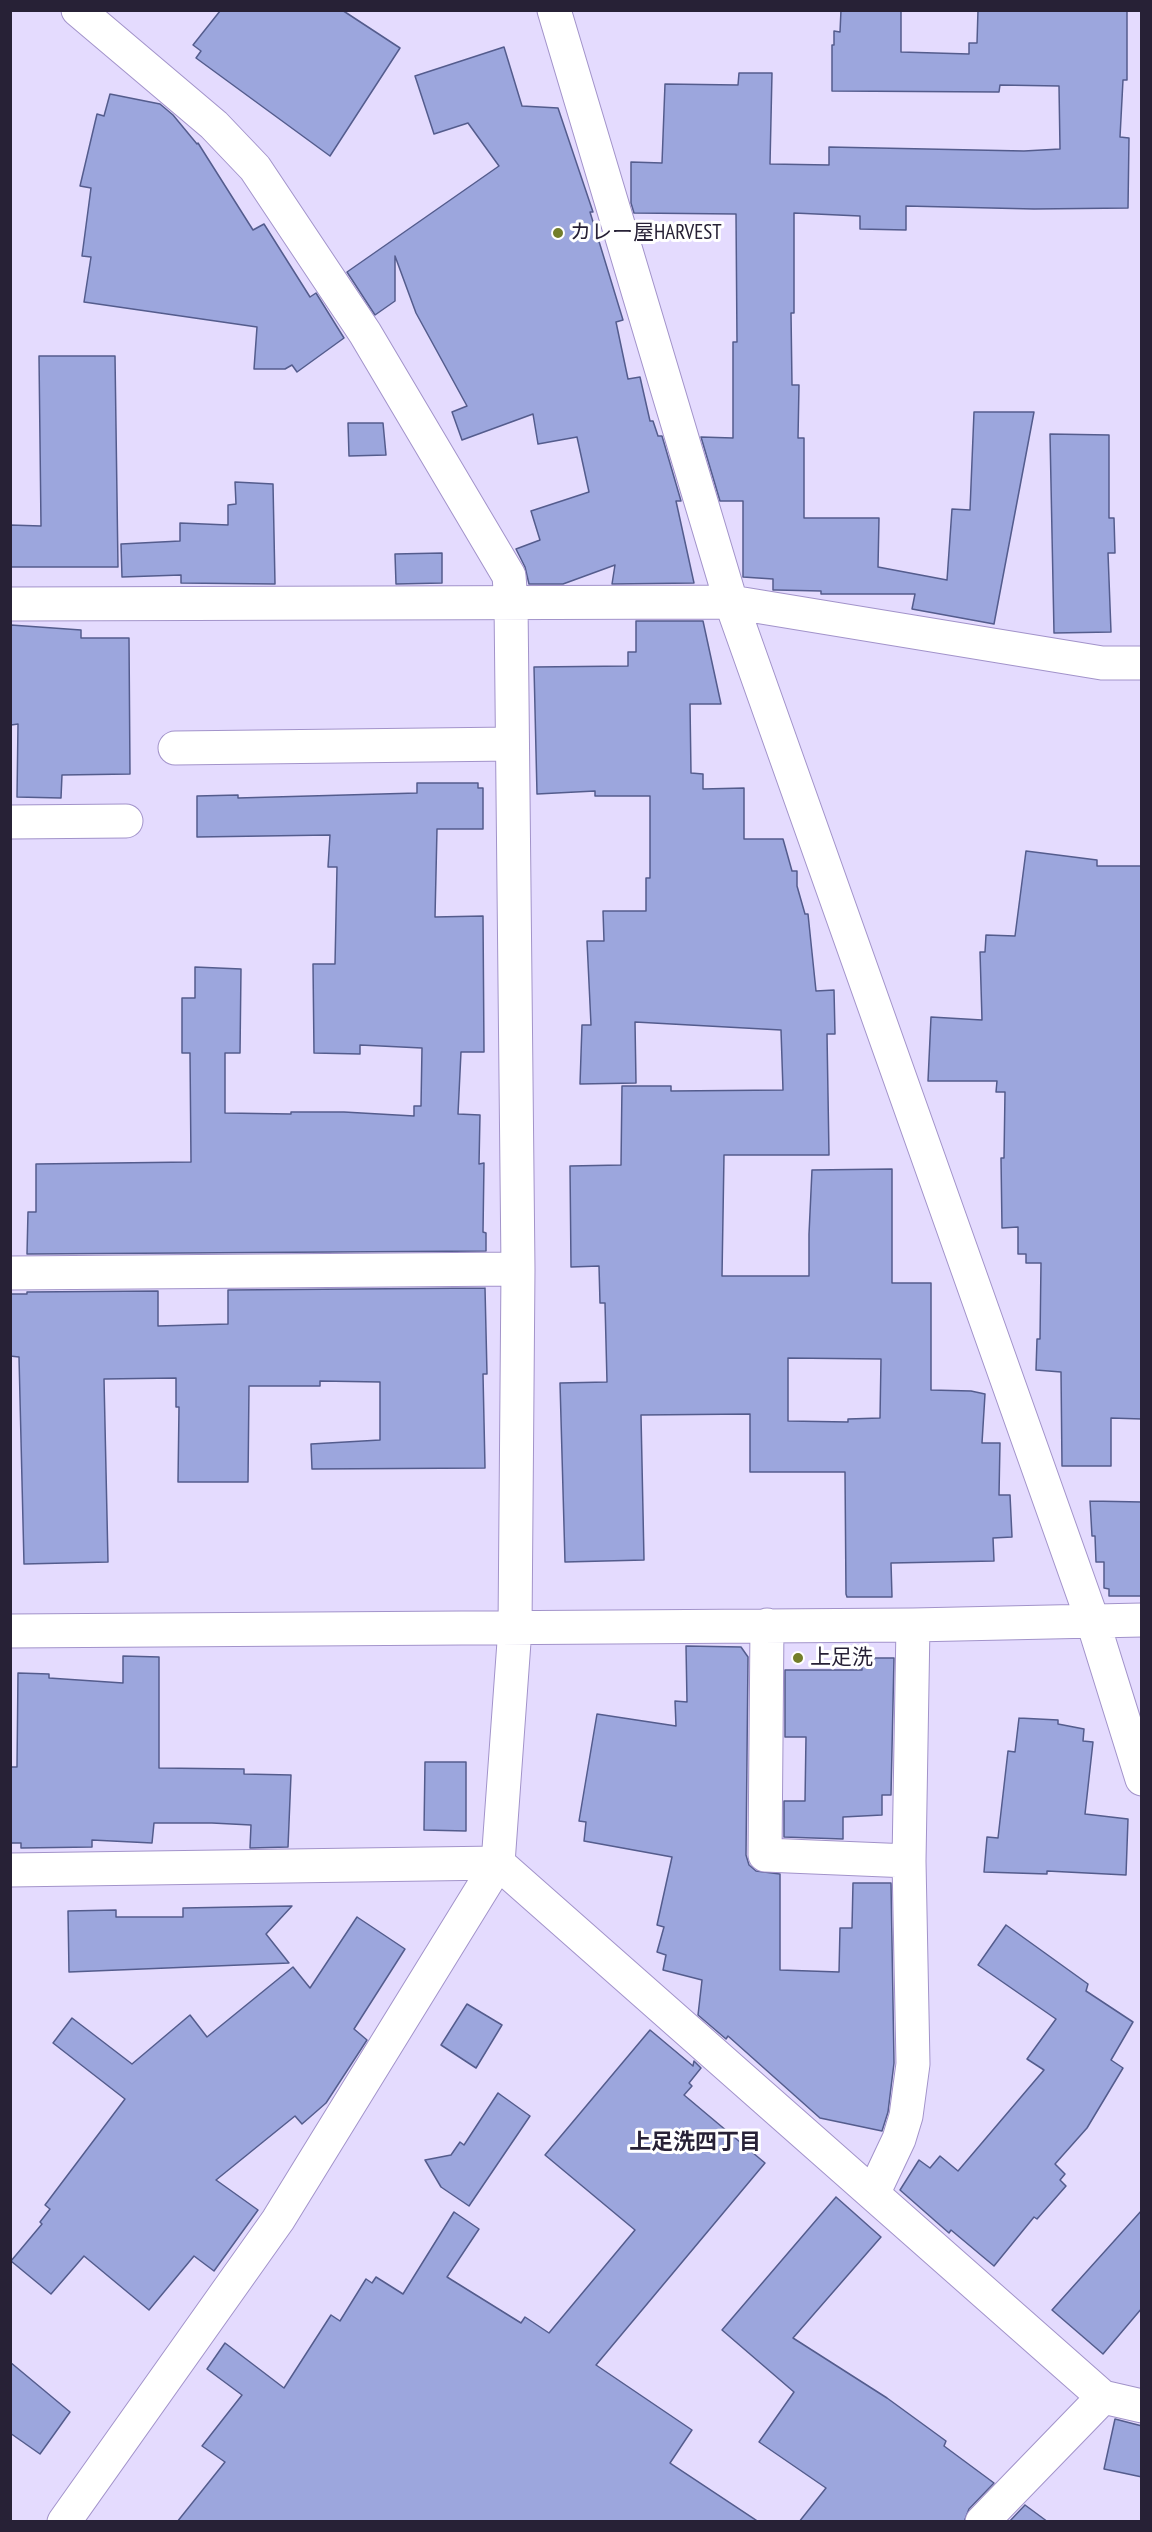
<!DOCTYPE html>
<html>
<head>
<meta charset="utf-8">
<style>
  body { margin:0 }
  #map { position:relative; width:1152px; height:2532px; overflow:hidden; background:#e4dbfe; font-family:"PT Sans Narrow",sans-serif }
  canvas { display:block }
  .frame { position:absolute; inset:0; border:12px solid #272136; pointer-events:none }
</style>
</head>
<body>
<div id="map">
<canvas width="1152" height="2532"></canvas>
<div class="frame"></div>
</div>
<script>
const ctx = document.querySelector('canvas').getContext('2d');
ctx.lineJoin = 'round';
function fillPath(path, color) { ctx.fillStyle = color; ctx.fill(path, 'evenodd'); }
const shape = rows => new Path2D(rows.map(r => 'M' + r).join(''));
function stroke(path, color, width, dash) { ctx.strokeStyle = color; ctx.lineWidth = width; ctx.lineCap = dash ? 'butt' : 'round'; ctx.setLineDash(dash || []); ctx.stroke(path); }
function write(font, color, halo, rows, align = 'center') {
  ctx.font = font + ' "PT Sans Narrow","Noto Sans JP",sans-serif'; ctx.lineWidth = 6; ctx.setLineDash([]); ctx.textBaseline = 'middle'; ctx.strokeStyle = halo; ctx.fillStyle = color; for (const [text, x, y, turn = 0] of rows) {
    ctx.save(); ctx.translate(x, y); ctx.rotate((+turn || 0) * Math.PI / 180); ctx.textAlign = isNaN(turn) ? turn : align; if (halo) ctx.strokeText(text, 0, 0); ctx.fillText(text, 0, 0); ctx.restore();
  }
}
const building = shape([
  [342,10,400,48,330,156,196,58,201,51,193,45,220,11,342,10],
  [841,10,901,10,901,52,969,54,969,43,977,43,978,10,1127,10,1127,80,1123,80,1120,137,1129,138,1128,208,1034,209,906,206,906,230,860,229,860,216,794,213,794,313,791,313,792,385,799,385,798,438,804,438,804,518,879,518,878,567,947,580,952,509,970,510,974,412,1034,412,994,624,912,609,915,594,821,594,821,591,776,590,773,590,773,579,743,577,743,501,720,501,701,437,733,438,733,342,737,342,736,214,634,213,631,203,631,162,662,163,665,84,738,85,739,73,772,73,770,164,829,165,829,147,1024,151,1060,149,1059,86,1000,85,999,92,832,91,832,45,834,45,834,31,840,32,841,10],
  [504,47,522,106,558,108,593,212,590,212,623,320,616,322,628,379,640,377,650,421,653,421,658,436,662,436,681,501,676,501,694,583,612,584,615,565,563,584,529,584,525,567,516,549,540,540,531,511,589,492,577,437,538,444,533,414,462,440,452,412,467,406,416,313,395,256,395,301,375,315,347,272,499,166,468,123,434,134,415,76,504,47],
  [110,94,160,104,173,115,197,144,198,143,253,230,264,224,310,297,316,293,344,338,297,372,292,365,285,369,254,369,257,327,84,302,91,257,82,256,91,188,80,186,97,114,104,116,110,94],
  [39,356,115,356,118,567,10,567,10,525,41,526,39,356],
  [348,423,383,423,386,455,349,456,348,423],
  [1050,434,1109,435,1109,518,1114,518,1115,553,1108,553,1111,632,1054,633,1050,434],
  [235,482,273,484,275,584,181,583,181,575,122,577,121,544,180,541,180,523,228,525,228,505,236,504,235,482],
  [442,553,442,583,396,584,395,554,442,553],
  [636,621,703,621,721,704,690,704,691,773,703,774,703,789,744,788,744,839,783,839,792,871,797,871,797,886,805,914,808,914,816,991,834,990,835,1034,827,1034,829,1155,724,1155,722,1276,809,1276,809,1234,812,1170,892,1169,892,1283,931,1283,931,1390,971,1391,985,1394,982,1443,1000,1443,999,1495,1010,1495,1012,1537,993,1538,994,1561,891,1563,892,1597,847,1597,846,1594,845,1472,750,1472,750,1414,641,1415,644,1560,565,1562,560,1383,607,1382,605,1303,600,1303,599,1266,571,1267,570,1166,621,1165,622,1086,671,1086,671,1091,783,1090,781,1030,635,1022,636,1083,580,1084,582,1025,591,1025,587,941,604,941,603,911,646,911,646,878,650,878,650,796,595,796,595,791,537,794,534,667,628,666,628,652,636,652,636,621],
  [788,1358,881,1359,880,1418,848,1419,848,1422,788,1421,788,1358],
  [11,625,81,630,81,638,129,638,130,774,62,775,61,798,17,797,18,724,11,725,11,625],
  [417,783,478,783,478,788,483,788,483,829,437,829,435,917,483,916,484,1052,461,1052,458,1114,480,1115,479,1164,484,1163,483,1232,486,1233,486,1251,27,1254,28,1212,36,1212,36,1164,191,1162,190,1053,182,1053,182,998,195,998,195,967,241,969,240,1053,225,1053,225,1113,291,1114,291,1112,344,1112,414,1116,414,1106,421,1106,422,1048,360,1045,360,1054,314,1053,313,964,335,964,337,867,328,867,330,835,197,837,197,796,238,795,238,798,417,793,417,783],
  [1026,851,1097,860,1097,866,1142,866,1142,1419,1111,1418,1111,1466,1062,1466,1061,1372,1036,1370,1037,1339,1040,1339,1041,1263,1026,1263,1026,1254,1018,1254,1018,1227,1002,1228,1001,1158,1004,1158,1005,1092,996,1092,997,1081,928,1081,931,1017,982,1020,980,952,985,952,986,935,1015,936,1026,851],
  [485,1288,487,1374,483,1374,485,1468,312,1469,311,1444,380,1440,380,1382,320,1381,320,1386,249,1386,248,1482,178,1482,179,1407,176,1407,176,1378,104,1379,108,1562,24,1564,19,1357,10,1356,10,1294,27,1294,27,1292,158,1291,158,1326,228,1324,228,1290,485,1288],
  [1090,1501,1142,1502,1142,1596,1109,1596,1109,1589,1104,1588,1104,1562,1096,1562,1095,1536,1092,1536,1090,1501],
  [686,1646,741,1647,748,1657,746,1855,749,1865,756,1871,780,1874,780,1970,839,1972,840,1928,852,1928,853,1883,891,1883,894,2063,888,2112,882,2131,820,2118,728,2036,726,2039,698,2015,702,1980,663,1970,666,1955,657,1952,664,1927,657,1925,672,1857,584,1841,586,1822,579,1821,597,1714,676,1726,675,1701,687,1702,686,1646],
  [123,1656,159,1657,159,1768,244,1769,244,1774,291,1775,288,1847,250,1848,251,1825,212,1823,154,1823,152,1843,92,1840,92,1847,21,1848,21,1843,10,1843,10,1767,17,1767,18,1673,49,1674,49,1678,123,1683,123,1656],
  [862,1658,894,1658,891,1795,882,1795,882,1815,843,1817,843,1839,784,1837,784,1801,805,1801,806,1737,785,1737,785,1670,862,1670,862,1658],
  [1019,1718,1058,1720,1058,1724,1084,1729,1083,1741,1093,1742,1085,1814,1128,1819,1126,1875,1047,1871,1047,1874,984,1872,987,1837,998,1838,1008,1751,1015,1752,1019,1718],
  [425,1762,466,1762,466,1831,424,1830,425,1762],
  [292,1906,266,1934,289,1963,69,1972,68,1911,116,1910,116,1917,183,1917,183,1908,292,1906],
  [357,1917,405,1949,354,2029,367,2040,326,2103,302,2124,295,2116,216,2180,258,2210,214,2271,194,2256,149,2310,84,2256,51,2294,11,2261,42,2224,40,2222,50,2209,45,2205,125,2099,53,2043,72,2018,132,2064,190,2015,207,2037,293,1967,310,1988,357,1917],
  [1006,1925,1088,1984,1086,1991,1133,2022,1111,2060,1123,2068,1087,2128,1055,2164,1065,2174,1060,2180,1066,2186,1037,2219,1034,2217,994,2266,951,2230,949,2233,900,2190,919,2160,930,2168,940,2156,958,2171,1044,2070,1027,2059,1056,2019,978,1965,1006,1925],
  [467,2004,502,2025,476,2068,441,2045,467,2004],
  [650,2030,693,2066,694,2061,701,2068,689,2083,692,2086,684,2095,765,2163,596,2365,692,2430,670,2463,759,2522,177,2522,225,2462,202,2446,242,2395,207,2369,225,2343,284,2388,331,2315,340,2321,366,2279,372,2283,376,2277,403,2294,454,2212,479,2229,447,2277,521,2323,525,2317,549,2333,635,2230,545,2155,650,2030],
  [498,2093,530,2116,469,2206,441,2187,425,2160,451,2155,460,2142,464,2145,498,2093],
  [836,2197,881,2237,793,2338,887,2398,946,2441,944,2446,994,2483,969,2509,964,2522,799,2522,826,2488,759,2442,794,2392,722,2330,836,2197],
  [1142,2210,1142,2308,1103,2354,1052,2310,1142,2210],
  [10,2362,70,2412,40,2454,10,2433,10,2362],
  [1115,2419,1142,2426,1142,2477,1104,2469,1115,2419],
  [1025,2505,1048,2522,1009,2522,1025,2505]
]);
const minor = shape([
  [554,10,731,602,1093,1622,1142,1779],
  [10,604,731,602,1102,663,1142,663],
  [175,748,512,744],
  [10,822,126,821],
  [10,1273,518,1269],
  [767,1625,765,1855,909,1861],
  [10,1631,913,1625,1142,1620],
  [10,1870,498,1863,1103,2397,1142,2406],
  [873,2194,899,2139,906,2116,913,2064,909,1861,913,1625],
  [64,2522,278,2220,498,1863,515,1628,518,1269,511,602,509,576,365,333,255,168,214,125,78,10],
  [982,2522,1103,2397]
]);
const markers = [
  [558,233,6,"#737e2a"],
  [798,1658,6,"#737e2a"]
];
const poiNames = [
  ["カレー屋HARVEST",570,233],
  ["上足洗",810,1658]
];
const neighbourhoodNames = [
  ["上足洗四丁目",695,2143]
];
fillPath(building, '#9ca6dd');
stroke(building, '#545c8d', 1.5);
stroke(minor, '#a293ca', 35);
stroke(minor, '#fff', 33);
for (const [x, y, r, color] of markers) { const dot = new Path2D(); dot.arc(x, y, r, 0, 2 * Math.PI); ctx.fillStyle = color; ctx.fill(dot); stroke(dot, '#fff', 2); }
write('21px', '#272136', '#fff', poiNames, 'left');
write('bold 22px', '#272136', '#fff', neighbourhoodNames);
</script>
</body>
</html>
